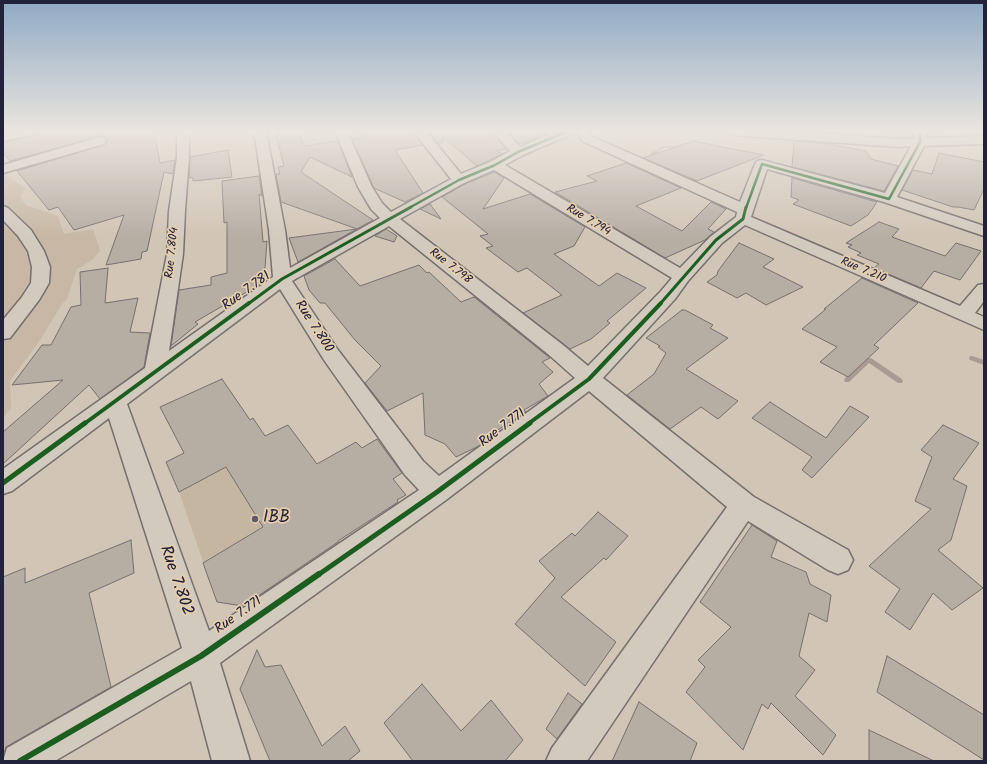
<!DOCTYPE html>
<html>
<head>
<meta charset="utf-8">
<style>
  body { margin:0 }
  #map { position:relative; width:987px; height:764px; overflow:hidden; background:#d1c5b5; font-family:Kalam,sans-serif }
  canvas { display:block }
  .frame { position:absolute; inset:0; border:4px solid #22223b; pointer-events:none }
</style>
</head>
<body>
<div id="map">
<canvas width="987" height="764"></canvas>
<div class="frame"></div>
</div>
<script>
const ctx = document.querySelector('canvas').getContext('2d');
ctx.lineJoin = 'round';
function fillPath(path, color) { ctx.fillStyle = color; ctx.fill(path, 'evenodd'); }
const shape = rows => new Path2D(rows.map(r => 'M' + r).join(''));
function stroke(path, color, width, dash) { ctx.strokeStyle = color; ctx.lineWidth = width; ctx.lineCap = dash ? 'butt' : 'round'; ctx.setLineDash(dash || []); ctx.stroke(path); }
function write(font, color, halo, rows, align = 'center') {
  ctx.font = font + ' Kalam,sans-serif'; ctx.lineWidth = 3.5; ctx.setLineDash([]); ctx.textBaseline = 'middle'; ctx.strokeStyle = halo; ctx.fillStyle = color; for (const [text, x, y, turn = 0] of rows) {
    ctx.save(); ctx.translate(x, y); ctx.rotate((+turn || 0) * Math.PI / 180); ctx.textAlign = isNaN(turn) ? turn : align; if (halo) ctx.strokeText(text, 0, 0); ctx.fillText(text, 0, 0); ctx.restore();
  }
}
const built = shape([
  [253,418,340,545,246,607,217,602,179,492,166,462]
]);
const green = shape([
  [3,173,25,188,20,197,26,205,58,216,64,234,93,229,100,251,92,260,77,269,67,299,62,304,40,340,10,381,11,408,3,418]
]);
const stream = shape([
  [662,146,687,146,689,147,687,148,664,148,653,155,651,155,651,153,662,146],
  [970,356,972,356,984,360,984,365,970,360,969,358,970,356],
  [867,358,871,358,902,379,903,381,902,383,898,383,869,363,849,382,845,382,844,380,845,378,867,358]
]);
const building = shape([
  [42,131,154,131,160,163,175,160,173,174,164,172,147,251,142,252,141,259,106,265,124,215,74,230,58,207,49,210,17,171,104,145,107,142,105,137,100,136,10,161,3,153,3,142,37,135,42,131],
  [278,131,299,131,304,146,338,141,352,177,310,157,301,172,373,220,298,262,289,238,357,229,281,202,276,174,280,174,278,167,284,166,276,135,279,134,278,131],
  [357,131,412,131,423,145,395,150,423,193,405,202,374,188,352,139,365,137,357,131],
  [428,131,491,131,506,149,497,151,502,154,477,166,442,136,443,142,438,143,428,131],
  [507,131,546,131,546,134,519,144,507,131],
  [694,141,727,148,764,155,697,181,643,158,694,141],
  [794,141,829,144,866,151,871,159,898,166,884,191,792,167,794,141],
  [228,150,232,177,193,181,193,178,189,177,190,157,228,150],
  [939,153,984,162,984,189,974,210,958,207,953,207,902,190,913,170,932,174,939,153],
  [626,163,681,188,636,206,682,231,711,202,726,209,708,229,714,232,705,240,665,258,555,192,597,181,587,176,626,163],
  [494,172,504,178,483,209,530,194,585,227,574,246,554,254,599,286,617,273,646,288,607,321,610,323,591,339,570,349,523,313,562,295,527,268,518,272,486,248,493,246,480,236,488,234,442,197,465,184,494,172],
  [259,176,262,196,259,194,263,242,267,241,264,282,195,322,198,324,171,346,179,290,211,285,211,277,227,273,227,222,224,223,222,181,259,176],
  [792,178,877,202,868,215,851,226,793,204,799,200,791,197,792,178],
  [430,204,441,219,420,209,430,204],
  [879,222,899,229,892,237,945,256,956,243,981,251,960,280,934,271,921,288,874,268,879,264,857,255,861,253,848,247,852,245,846,243,879,222],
  [386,229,397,236,394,242,375,236,386,229],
  [739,243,774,259,763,267,803,287,766,305,746,293,737,298,707,282,717,275,718,271,739,243],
  [335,259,360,286,419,265,427,273,429,272,461,302,474,297,550,358,542,362,553,372,539,384,548,396,524,410,526,412,493,433,494,435,479,446,456,457,445,444,425,435,423,393,387,411,365,383,381,366,355,340,325,303,320,303,309,290,304,276,335,259],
  [108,268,105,303,138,298,130,332,150,333,144,367,100,399,89,385,3,464,3,432,63,380,12,385,42,345,51,345,71,307,81,305,80,272,108,268],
  [862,278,918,303,874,345,879,348,848,377,820,362,837,347,802,329,826,309,824,309,862,278],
  [682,310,685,310,713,325,710,328,728,338,686,369,738,401,718,419,701,407,670,429,627,395,654,374,666,353,658,347,660,346,646,338,682,310],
  [222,379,250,420,253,418,265,436,288,425,317,464,356,442,362,448,377,439,402,473,393,479,406,495,397,500,398,502,338,541,338,542,243,606,217,602,203,563,263,527,226,467,179,492,166,462,184,453,160,407,222,379],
  [770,402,826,438,850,406,869,417,812,478,802,470,812,457,752,418,770,402],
  [943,425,979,443,953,479,967,486,951,540,938,550,983,588,952,610,933,593,910,630,885,612,900,589,869,566,931,509,915,501,932,457,921,450,943,425],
  [598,512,628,536,606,560,604,558,561,597,616,642,585,686,515,624,555,578,539,561,572,533,575,536,598,512],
  [752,525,777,541,771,557,806,572,810,584,831,595,827,622,809,613,799,656,815,670,795,696,836,735,823,755,771,703,768,709,762,704,743,750,686,692,705,667,698,660,731,627,700,602,752,525],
  [131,540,134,573,89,593,111,687,6,747,3,756,3,577,25,568,25,583,131,540],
  [257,650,265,667,281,665,322,746,345,726,360,751,348,761,270,761,240,689,257,650],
  [887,656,984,715,984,760,877,692,887,656],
  [422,684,461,731,491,700,523,740,505,761,413,761,384,723,422,684],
  [568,693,582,704,557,739,546,729,568,693],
  [639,702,697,743,690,761,612,761,639,702],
  [869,730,934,761,869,761,869,730]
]);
const minor = shape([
  [13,131,39,131,37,134,3,141,3,133,13,131],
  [177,131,189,131,189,157,185,211,183,254,169,351,273,277,269,230,254,131,266,131,285,230,290,268,380,218,371,209,358,187,335,131,347,131,372,187,382,203,391,212,451,179,413,131,426,131,461,174,490,162,510,151,492,131,505,131,520,147,557,131,574,131,572,134,523,155,505,165,680,268,710,237,736,217,737,212,582,141,577,131,589,131,591,136,740,202,755,164,757,161,762,160,885,193,911,146,898,147,732,135,726,131,788,131,898,139,914,139,914,131,926,131,926,138,984,136,984,144,924,146,897,197,984,226,984,236,884,202,767,169,751,217,960,306,978,285,984,284,984,301,975,313,984,317,984,330,745,225,722,243,688,281,675,299,603,378,754,497,848,550,853,560,848,570,838,574,828,570,748,521,587,761,546,761,552,748,727,507,589,391,446,500,220,663,250,761,212,761,191,681,55,761,3,761,7,748,182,648,109,418,12,491,3,494,3,469,145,368,167,254,169,211,177,157,177,131],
  [494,170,672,278,661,291,588,366,563,345,400,219,464,183,494,170],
  [389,226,549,355,575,378,439,476,423,461,338,350,292,281,389,226],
  [280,289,324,360,405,475,419,490,209,631,127,404,280,289],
  [100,137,104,138,106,141,104,144,3,173,3,165,100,137],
  [3,206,8,208,31,230,44,251,50,267,49,283,39,300,10,338,3,339,3,320,22,297,31,283,32,267,28,251,18,236,3,220,3,206]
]);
const cyclewayFar4 = shape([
  [409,208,459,180,495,165,518,152,568,131],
  [746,208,762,164,889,199,920,142,920,131]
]);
const cyclewayFar3 = shape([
  [248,304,282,279,411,207],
  [660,304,716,240,743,219,746,207]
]);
const cyclewayFar2 = shape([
  [84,424,249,303],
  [528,424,589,379,661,303]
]);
const cyclewayFar1 = shape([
  [3,483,85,423],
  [318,575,437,492,530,423]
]);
const cycleway = shape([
  [20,761,201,656,319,574]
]);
const markers = [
  [255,519,4,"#5f5b66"]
];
const farStreetnames = [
  ["Rue 7.794",588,221,31],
  ["Rue 7.804",173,253,-84],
  ["Rue 7.798",450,267,38],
  ["Rue 7.210",863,271,23]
];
const streetNames = [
  ["Rue 7.781",247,292,-36],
  ["Rue 7.800",313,327,57],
  ["Rue 7.771",503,429,-37],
  ["Rue 7.771",239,616,-35]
];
const nearPoinames = [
  ["IBB",263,519]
];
const nearStreetnames = [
  ["Rue 7.802",175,581,71]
];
fillPath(built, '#c5b6a2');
fillPath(green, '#c7b7a4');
fillPath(stream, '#a99b91');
fillPath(building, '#b6ada3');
stroke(building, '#75706e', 1);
stroke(minor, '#75706e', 3);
fillPath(minor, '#d3cabe');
stroke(cyclewayFar4, '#1b5e20', 2.5);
stroke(cyclewayFar3, '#1b5e20', 3);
stroke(cyclewayFar2, '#1b5e20', 4);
stroke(cyclewayFar1, '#1b5e20', 5);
stroke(cycleway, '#1b5e20', 6);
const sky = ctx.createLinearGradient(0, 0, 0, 238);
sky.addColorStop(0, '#8faac5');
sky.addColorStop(0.55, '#eae5de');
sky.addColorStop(1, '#eae5de00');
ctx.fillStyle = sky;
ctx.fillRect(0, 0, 987, 238);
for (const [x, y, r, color] of markers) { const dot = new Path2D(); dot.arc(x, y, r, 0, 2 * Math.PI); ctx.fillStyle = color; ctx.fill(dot); stroke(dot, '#e5ceae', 1.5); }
write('12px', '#22223b', '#e5ceae', farStreetnames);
write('14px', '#22223b', '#e5ceae', streetNames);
write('17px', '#22223b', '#e5ceae', nearPoinames, 'left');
write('17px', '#22223b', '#e5ceae', nearStreetnames);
</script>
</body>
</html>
